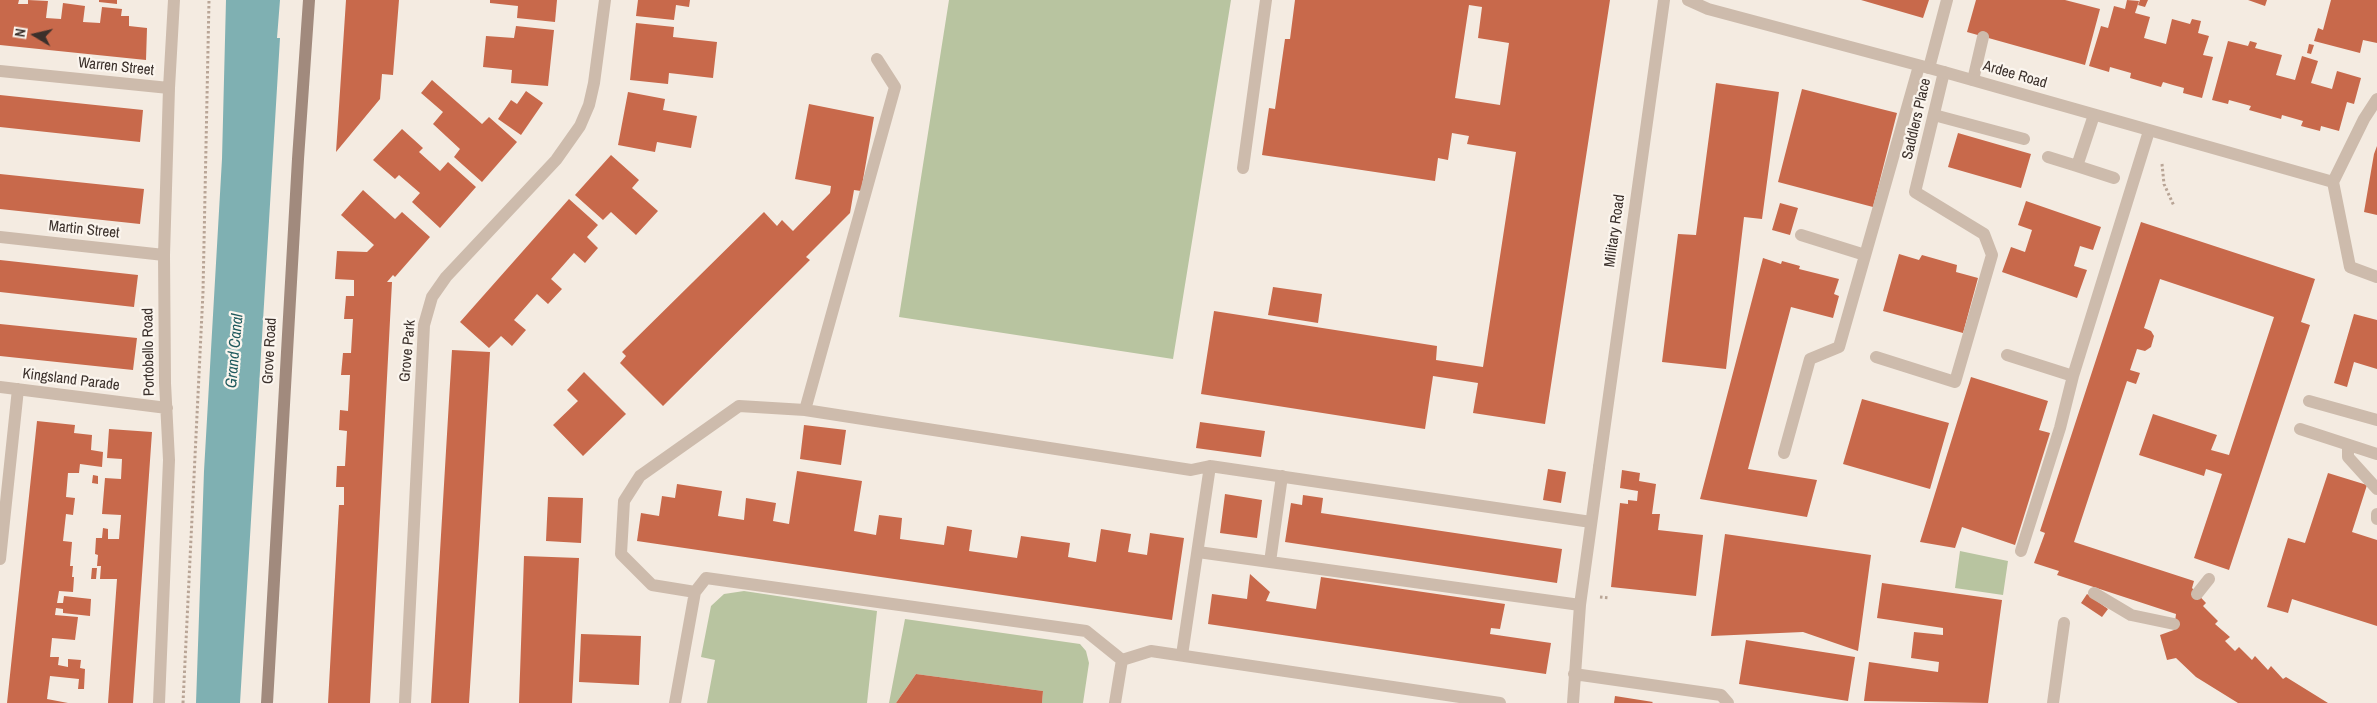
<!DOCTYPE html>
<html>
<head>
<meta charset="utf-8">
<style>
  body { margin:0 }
  #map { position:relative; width:2377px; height:703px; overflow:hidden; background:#f4ebe1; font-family:"Archivo Narrow",sans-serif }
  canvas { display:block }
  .north { position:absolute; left:10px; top:10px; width:50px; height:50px; -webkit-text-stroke:4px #fbf5ee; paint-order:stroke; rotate:279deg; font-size:14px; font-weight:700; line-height:20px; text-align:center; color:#3b302b }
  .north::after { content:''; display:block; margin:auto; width:18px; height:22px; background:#3b302b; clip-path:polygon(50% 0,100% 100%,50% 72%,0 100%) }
</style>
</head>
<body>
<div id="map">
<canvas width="2377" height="703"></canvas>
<div class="north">N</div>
</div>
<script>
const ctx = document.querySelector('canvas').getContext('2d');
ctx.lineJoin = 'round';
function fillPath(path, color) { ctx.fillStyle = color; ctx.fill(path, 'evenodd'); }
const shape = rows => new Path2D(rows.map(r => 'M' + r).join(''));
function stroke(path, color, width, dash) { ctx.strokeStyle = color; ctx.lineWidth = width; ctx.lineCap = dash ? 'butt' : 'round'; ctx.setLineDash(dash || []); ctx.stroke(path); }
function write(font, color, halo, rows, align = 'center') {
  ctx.font = font + ' "Archivo Narrow",sans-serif'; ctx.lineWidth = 4.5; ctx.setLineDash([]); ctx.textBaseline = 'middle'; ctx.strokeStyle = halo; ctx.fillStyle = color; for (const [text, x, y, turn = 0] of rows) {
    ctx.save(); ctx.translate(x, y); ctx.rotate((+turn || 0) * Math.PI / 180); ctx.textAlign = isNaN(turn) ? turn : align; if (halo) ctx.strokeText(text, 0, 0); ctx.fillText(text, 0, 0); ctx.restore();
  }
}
const green = shape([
  [949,0,1231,0,1173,359,899,317],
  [1960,551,2008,561,2003,595,1955,588],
  [744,591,877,611,867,703,707,703,715,660,701,657,711,606,724,594],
  [905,619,1080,644,1086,651,1089,663,1083,703,1042,703,1043,691,916,674,896,703,889,703]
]);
const water = shape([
  [226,0,280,0,277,38,280,38,240,703,196,703,204,471,222,159]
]);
const building = shape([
  [0,0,19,0,18,4,28,4,28,0,48,1,46,18,61,19,63,3,85,6,83,22,100,23,102,7,122,9,121,16,129,16,129,26,147,28,146,60,0,45],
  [99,0,117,0,117,4,99,2],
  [346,0,399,0,393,75,382,74,380,99,336,152],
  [490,0,557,0,555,22,517,18,518,6,490,3],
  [638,0,690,0,689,7,676,5,674,20,636,16],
  [1295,0,1610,0,1545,424,1473,413,1478,383,1433,376,1425,429,1201,394,1214,311,1437,346,1436,360,1483,367,1516,152,1467,144,1469,136,1452,133,1448,160,1438,158,1435,181,1262,155,1269,108,1275,109,1285,39,1290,39],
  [1469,5,1482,7,1478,38,1509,43,1500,105,1455,98],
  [1861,0,1929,0,1923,18],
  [1976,0,2065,0,2100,9,2085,65,1967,32],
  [2127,0,2139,1,2135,13,2150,17,2144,38,2166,44,2172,19,2190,24,2192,19,2201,21,2198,33,2209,36,2203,55,2213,57,2202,98,2183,93,2184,88,2173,85,2163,82,2161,87,2130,78,2131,73,2110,67,2109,72,2089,66,2101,26,2108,28,2114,6,2125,9],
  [2140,0,2148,0,2145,7,2138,5],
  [2248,0,2267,0,2265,6],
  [2331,0,2377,0,2377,43,2363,40,2360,53,2314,41,2318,28,2323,30],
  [636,23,674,27,673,37,717,42,713,78,669,73,668,84,630,80],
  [516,26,554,30,548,86,511,83,512,70,483,67,486,36,514,38],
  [2228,41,2248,46,2250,41,2257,43,2255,48,2282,55,2276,75,2295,80,2302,56,2318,61,2311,83,2332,89,2337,71,2361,78,2354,104,2347,102,2339,131,2321,126,2320,131,2301,126,2303,121,2282,115,2281,119,2249,110,2251,106,2229,100,2228,104,2212,100],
  [2309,44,2314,45,2311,54,2307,53],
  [432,80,482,124,489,117,517,142,482,182,454,157,460,149,433,124,443,112,421,93],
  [1716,83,1779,92,1762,219,1744,217,1726,369,1662,362,1678,234,1696,235],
  [1802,89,1897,113,1873,207,1778,182],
  [526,91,543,103,521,135,498,119,511,100,517,104],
  [628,92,665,99,663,110,697,116,691,148,657,142,655,152,618,145],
  [0,95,143,110,140,142,0,127],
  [809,104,874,117,861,191,854,190,850,213,806,257,810,260,663,406,620,363,626,356,622,352,764,212,777,226,782,220,793,231,830,193,831,186,795,179],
  [402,129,423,148,419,152,440,171,448,162,476,187,440,228,412,202,420,193,399,175,395,179,373,160],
  [1958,133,2031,154,2021,188,1948,167],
  [2377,146,2377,215,2364,212,2374,154],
  [611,155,639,180,632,188,658,211,636,235,611,212,603,220,575,195],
  [0,174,144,189,140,224,0,209],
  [363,190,395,219,402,212,430,237,395,277,393,275,387,282,392,282,370,703,328,703,339,505,344,505,344,487,336,487,337,466,345,466,347,431,339,430,340,410,348,411,350,375,341,375,343,353,351,353,353,319,344,319,346,296,354,296,354,280,335,279,337,251,367,252,374,245,341,215],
  [569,199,598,225,587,237,598,248,585,263,574,253,551,279,562,289,548,304,537,294,514,320,526,330,512,346,501,336,489,348,460,322],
  [2026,201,2101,227,2093,250,2080,246,2074,266,2087,270,2077,298,2002,272,2011,247,2025,252,2032,230,2018,225],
  [1780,203,1798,208,1790,235,1772,230],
  [2141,222,2315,279,2301,322,2310,325,2229,570,2194,558,2222,474,2206,469,2204,476,2139,455,2153,414,2217,435,2211,450,2229,455,2274,317,2160,279,2144,328,2151,331,2154,336,2151,347,2145,351,2137,349,2130,370,2140,373,2136,384,2127,381,2074,542,2194,581,2192,588,2206,603,2203,606,2218,621,2215,624,2230,637,2225,641,2235,651,2239,647,2252,660,2255,656,2268,670,2271,666,2283,679,2286,677,2328,703,2238,703,2196,677,2176,658,2167,660,2160,635,2174,630,2176,614,2057,575,2059,571,2034,563,2045,533,2040,531],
  [1899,254,1919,260,1922,255,1957,265,1956,272,1978,278,1963,333,1883,311],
  [1763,258,1781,264,1782,261,1800,266,1799,269,1839,279,1834,294,1839,296,1833,318,1791,307,1748,469,1817,480,1807,517,1700,499],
  [0,260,138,275,134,307,0,292],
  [1273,287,1322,294,1318,323,1268,315],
  [2354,314,2377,320,2377,369,2354,362,2347,387,2334,383],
  [0,324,137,338,133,370,0,356],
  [452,350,490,352,479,544,469,703,431,703],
  [584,372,626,414,583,456,553,425,578,401,567,390],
  [1971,377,2048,401,2039,430,2050,433,2015,545,1962,527,1955,548,1920,542],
  [1862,399,1949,423,1930,489,1843,464],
  [37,421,75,425,74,433,92,435,91,450,103,452,102,467,80,464,79,473,68,473,66,497,75,498,73,515,66,514,63,541,72,542,70,566,73,566,72,577,74,577,73,592,59,591,57,603,63,603,64,596,91,599,90,616,63,613,63,609,56,608,55,615,78,617,75,640,52,638,50,657,59,657,58,665,68,667,68,659,81,660,80,668,85,669,84,689,78,689,79,679,50,676,47,699,68,703,7,703],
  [1200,422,1265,431,1261,457,1196,448],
  [804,425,846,430,841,465,800,459],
  [109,429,152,432,133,703,108,703,117,579,100,579,101,566,97,566,98,555,95,554,96,538,102,538,103,528,108,529,108,539,119,539,121,515,102,514,105,478,121,479,122,459,107,458],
  [1548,469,1566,472,1561,503,1543,500],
  [1622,470,1640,473,1639,481,1656,484,1652,514,1660,514,1658,530,1703,535,1696,596,1611,587,1620,503,1628,504,1628,500,1637,501,1638,491,1620,488],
  [797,471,862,481,854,531,876,535,879,515,902,518,900,539,944,545,947,526,972,530,969,551,1017,558,1021,536,1070,543,1068,557,1096,562,1101,529,1131,534,1128,552,1147,555,1150,533,1184,538,1172,620,637,541,641,513,659,516,662,496,675,498,677,484,722,491,718,516,744,520,746,498,776,503,773,521,789,524],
  [2328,473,2367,485,2352,532,2377,540,2377,626,2292,599,2288,613,2267,607,2288,538,2305,543],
  [93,475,98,476,98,484,92,483],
  [1225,494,1262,500,1257,538,1220,533],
  [1303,495,1323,498,1321,513,1562,549,1557,583,1285,542,1291,503,1302,505],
  [548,497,583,498,581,543,546,541],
  [1725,534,1871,555,1858,651,1803,632,1711,636],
  [524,556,579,558,572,703,519,703],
  [92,568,97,568,96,579,91,579],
  [1250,574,1270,592,1266,601,1316,609,1321,577,1505,604,1500,629,1491,628,1490,634,1551,643,1546,674,1208,624,1212,594,1247,599],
  [1882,583,2002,600,1988,703,1864,701,1869,662,1938,672,1939,662,1911,658,1914,632,1943,635,1943,628,1877,618],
  [2087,594,2108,609,2102,617,2081,603],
  [581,634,641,636,639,685,579,682],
  [1746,640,1855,657,1848,701,1739,684],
  [916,674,1043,691,1042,703,896,703],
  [1615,696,1653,702,1652,703,1614,703]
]);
const path = shape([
  [2162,164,2164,184,2174,206],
  [1600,597,1609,598],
  [183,703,203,292,209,0]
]);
const lane = shape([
  [1929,68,1947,0],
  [1973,80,1983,37],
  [1934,115,2024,139],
  [2048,157,2077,166,2094,115],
  [2077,166,2114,178],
  [1243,168,1266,0],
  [1801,235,1865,255],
  [2007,355,2073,376],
  [1876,357,1955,382,1992,255,1984,234,1915,192,1944,72],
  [2309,401,2377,420],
  [805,410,895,87,877,59],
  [2300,429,2377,454],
  [2348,445,2348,457,2377,489],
  [1784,453,1810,359,1839,347,1919,66],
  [2377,514,2377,519],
  [2021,551,2060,428,2073,376,2149,131],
  [1198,552,1580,605],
  [1270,562,1282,476],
  [695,592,652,585,621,554,624,501,640,476,739,406,805,410,1191,470,1210,466,1591,522],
  [2094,593,2131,615,2174,624],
  [2197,594,2209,579],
  [1182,655,1210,466],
  [1122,660,1151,651,1500,703],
  [1574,674,1721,695,1728,703],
  [675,703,695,592,706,578,1086,631,1122,660],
  [1115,703,1122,660],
  [1573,703,1580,605,1599,467],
  [2053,703,2064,623]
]);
const street = shape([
  [1688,0,1708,9,1944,72,2333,182],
  [0,71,169,88],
  [2377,99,2364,119,2333,182,2350,267,2377,277],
  [0,237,164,255],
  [0,387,167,408],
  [1599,467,1664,0],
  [0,559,18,389],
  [159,703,169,460,165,383,164,255,169,88,174,0],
  [405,703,424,325,432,297,446,277,556,160,580,126,589,105,594,83,605,0]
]);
const secondary = shape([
  [267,703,298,159,309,0]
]);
const streetNames = [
  ["Warren Street",116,67,6],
  ["Ardee Road",2015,75,16],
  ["Saddlers Place",1917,119,-77],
  ["Martin Street",84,230,6],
  ["Military Road",1615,231,-82],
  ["Grove Road",270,351,-87],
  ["Grove Park",408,351,-85],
  ["Portobello Road",149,352,-91],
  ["Kingsland Parade",71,380,7]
];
const waterNames = [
  ["Grand Canal",235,351,-85]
];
fillPath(green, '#b8c4a0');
fillPath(water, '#7fb0b2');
fillPath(building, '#c8694b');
stroke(path, '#b9a596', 3, [2.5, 2.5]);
stroke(lane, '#cdbbac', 12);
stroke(street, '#cdbbac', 12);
stroke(secondary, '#a18a7d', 12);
write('15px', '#3b302b', '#fbf5ee', streetNames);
write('italic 16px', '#1f5a5e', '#fbf5ee', waterNames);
</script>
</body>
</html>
